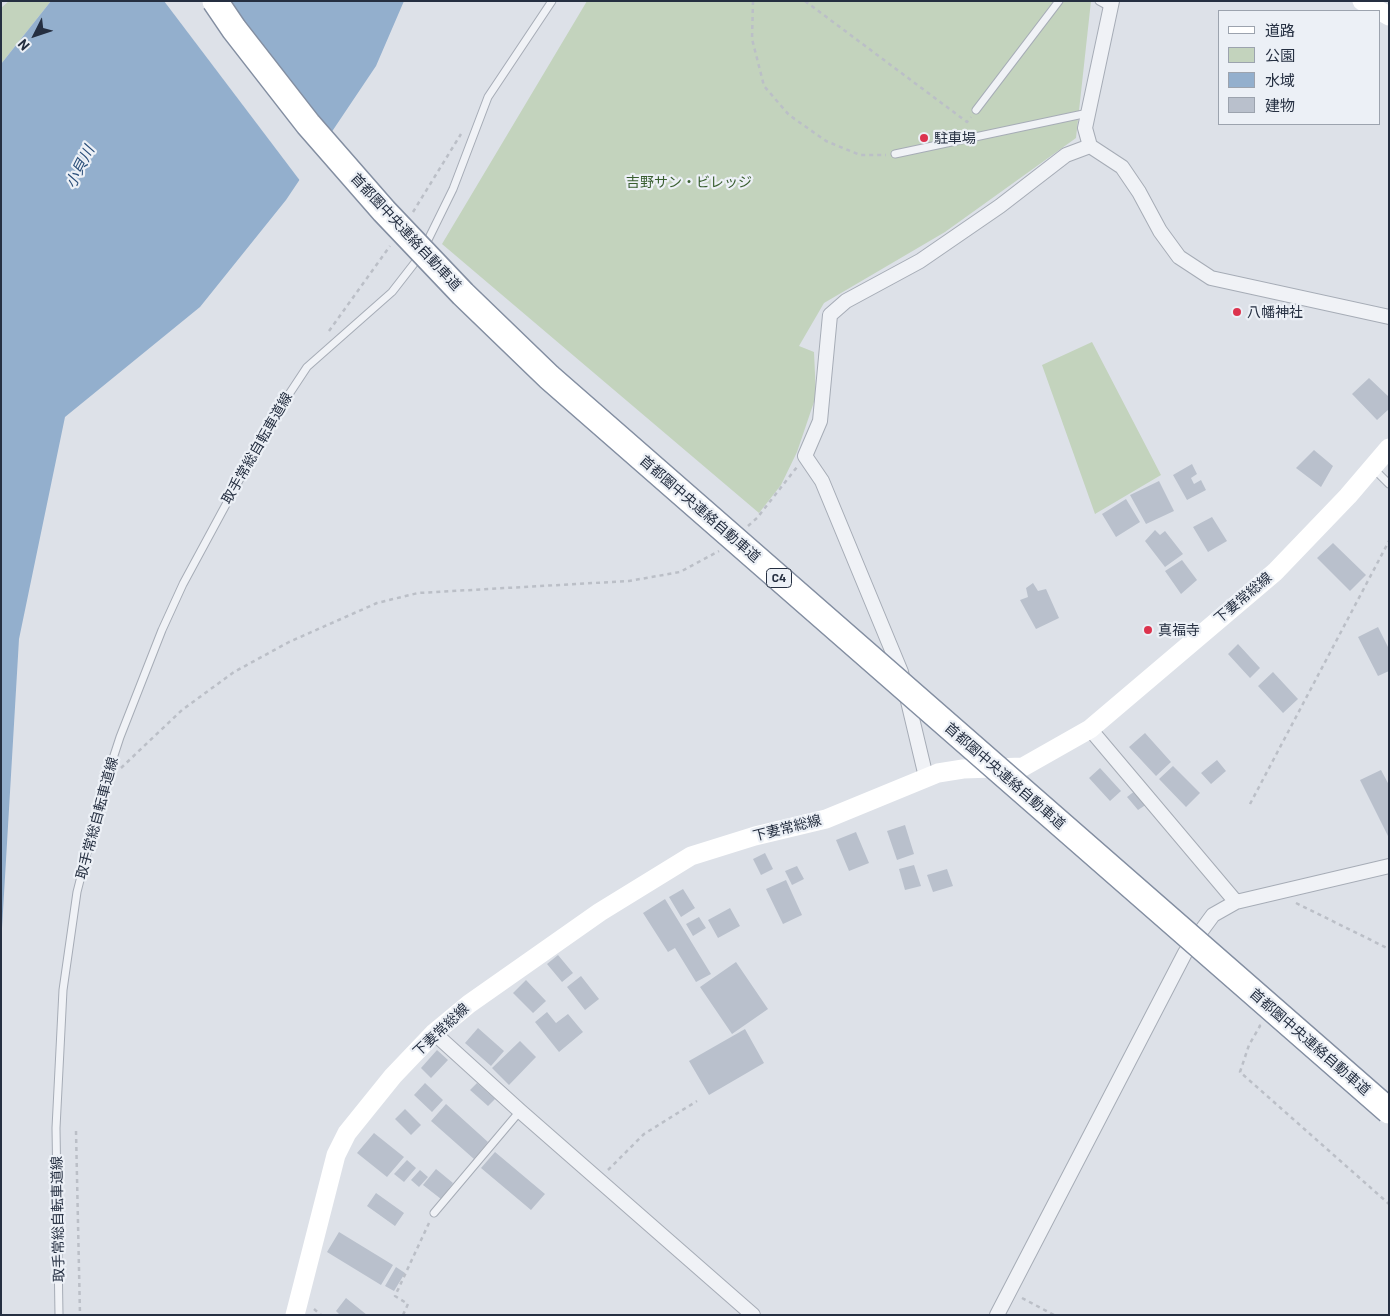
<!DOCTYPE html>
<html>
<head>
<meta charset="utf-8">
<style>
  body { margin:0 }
  #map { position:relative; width:1390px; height:1316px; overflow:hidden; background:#dde1e8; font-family:Barlow,"Noto Sans JP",sans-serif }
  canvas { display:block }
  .frame { position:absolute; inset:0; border:2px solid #252f41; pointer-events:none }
  .legend { position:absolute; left:1218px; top:10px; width:162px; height:115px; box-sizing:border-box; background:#ecf0f6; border:1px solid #9ca3ae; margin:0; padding:6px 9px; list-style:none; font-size:15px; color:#252f41 }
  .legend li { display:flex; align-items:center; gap:10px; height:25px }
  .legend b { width:25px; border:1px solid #9ca3ae }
  .north { position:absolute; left:10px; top:10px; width:50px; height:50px; -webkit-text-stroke:4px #ecf0f6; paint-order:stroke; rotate:229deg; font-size:14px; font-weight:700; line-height:20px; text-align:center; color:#252f41 }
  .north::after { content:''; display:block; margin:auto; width:18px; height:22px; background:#252f41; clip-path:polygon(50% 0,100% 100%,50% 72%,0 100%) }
</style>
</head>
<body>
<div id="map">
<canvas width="1390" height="1316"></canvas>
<div class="frame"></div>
<ul class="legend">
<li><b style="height:6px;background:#fff"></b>道路</li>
<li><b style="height:14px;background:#c3d3bd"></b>公園</li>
<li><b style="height:14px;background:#93afcd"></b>水域</li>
<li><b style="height:14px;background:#b9c0cc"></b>建物</li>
</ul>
<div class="north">N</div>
</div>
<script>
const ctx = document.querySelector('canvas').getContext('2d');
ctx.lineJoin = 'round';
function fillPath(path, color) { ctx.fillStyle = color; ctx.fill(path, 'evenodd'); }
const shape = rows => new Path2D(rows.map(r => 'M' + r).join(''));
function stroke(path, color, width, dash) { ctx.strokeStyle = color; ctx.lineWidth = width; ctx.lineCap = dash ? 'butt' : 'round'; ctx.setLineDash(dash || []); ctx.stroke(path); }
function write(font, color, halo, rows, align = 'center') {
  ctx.font = font + ' Barlow,"Noto Sans JP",sans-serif'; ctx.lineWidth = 4.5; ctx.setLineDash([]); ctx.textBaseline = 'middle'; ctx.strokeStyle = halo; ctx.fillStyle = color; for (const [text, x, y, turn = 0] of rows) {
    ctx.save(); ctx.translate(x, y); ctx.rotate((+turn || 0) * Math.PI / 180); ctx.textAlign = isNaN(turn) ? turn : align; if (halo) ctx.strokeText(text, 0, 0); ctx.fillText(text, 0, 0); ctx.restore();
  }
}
const green = shape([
  [9,1,51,1,1,64,1,8],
  [587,1,1091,1,1076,138,945,232,824,303,799,346,814,352,816,396,797,452,781,485,759,513,442,244],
  [1092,342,1161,475,1095,514,1042,365]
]);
const water = shape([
  [51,1,404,1,376,66,286,200,200,307,65,417,19,639,1,945,1,64]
]);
const pier = shape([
  [164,1,229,1,333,135,301,182]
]);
const building = shape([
  [1369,378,1389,397,1389,409,1377,420,1352,394],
  [1314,450,1333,466,1321,487,1296,468],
  [1192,464,1197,474,1191,478,1194,484,1201,480,1206,490,1187,500,1173,475],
  [1159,481,1174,511,1146,524,1130,495],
  [1126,499,1140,522,1116,537,1102,514],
  [1212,517,1227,541,1208,552,1193,527],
  [1155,530,1160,535,1165,531,1183,554,1165,567,1145,541],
  [1333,543,1366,575,1350,591,1317,558],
  [1182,560,1197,580,1181,594,1165,571],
  [1033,583,1038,591,1046,589,1059,618,1036,629,1020,600,1028,597,1026,588],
  [1378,627,1389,649,1389,671,1378,676,1358,637],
  [1238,644,1260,668,1250,678,1228,654],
  [1273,672,1298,699,1283,713,1258,686],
  [1145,733,1171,762,1156,776,1129,747],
  [1217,760,1226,771,1211,784,1201,773],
  [1173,766,1200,793,1186,807,1159,779],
  [1100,768,1121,791,1110,801,1089,778],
  [1381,770,1389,785,1389,838,1360,780],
  [1136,790,1147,804,1138,810,1127,797],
  [905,825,914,854,897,860,887,831],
  [856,832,869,863,849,871,836,840],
  [765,853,773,869,761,875,753,859],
  [914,865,921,886,905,890,899,869],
  [797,866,804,879,792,885,785,871],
  [947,869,953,886,933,892,927,875],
  [786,880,802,915,783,924,766,889],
  [683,889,695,908,681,917,669,897],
  [665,899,711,974,696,982,675,948,668,952,643,913],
  [730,908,740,926,718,938,708,920],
  [699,917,706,928,693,936,686,924],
  [558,955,573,973,562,982,547,964],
  [736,962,768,1009,732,1034,700,987],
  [581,976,599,999,585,1010,567,987],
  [526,980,546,1001,533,1013,513,993],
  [547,1012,556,1023,568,1014,583,1032,559,1052,535,1022],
  [478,1028,504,1051,491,1066,465,1043],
  [745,1029,764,1063,709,1095,689,1061],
  [520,1041,536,1057,509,1085,492,1068],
  [437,1050,448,1060,431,1078,421,1068],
  [425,1083,443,1100,432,1112,414,1095],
  [477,1083,495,1099,488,1106,470,1090],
  [446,1104,488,1142,474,1159,431,1121],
  [405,1109,421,1125,411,1135,395,1119],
  [374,1133,404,1157,387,1177,357,1153],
  [495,1152,545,1194,531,1210,481,1168],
  [407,1160,416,1168,404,1182,394,1174],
  [436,1169,453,1183,441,1199,423,1185],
  [420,1170,428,1177,419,1187,411,1180],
  [376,1193,404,1213,395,1226,367,1206],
  [339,1232,393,1265,381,1285,327,1252],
  [396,1267,405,1273,394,1291,385,1286],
  [346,1298,367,1315,340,1315,336,1311]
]);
const path = shape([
  [753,1,752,39,764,86,789,115,826,141,860,155,886,155],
  [805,1,967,122,971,117],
  [413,212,461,134],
  [329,331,390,246],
  [748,526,757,518,797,467],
  [121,768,182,710,234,672,289,642,377,603,418,593,629,581,680,572,719,551],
  [1250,804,1389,541],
  [1296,903,1389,949],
  [1259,1025,1260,1026,1249,1045,1240,1072,1389,1204],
  [76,1131,80,1315],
  [608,1170,644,1134,697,1101],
  [1022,1298,1054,1315],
  [314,1309,321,1315],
  [403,1315,408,1304,395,1296,429,1223]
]);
const lane = shape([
  [1099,1,1110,7],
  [976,110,1059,1],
  [895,154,1088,113],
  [425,246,453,189,488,97,552,1],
  [1373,468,1389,484],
  [434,1213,520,1111],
  [59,1315,56,1128,63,990,77,892,104,786,120,737,162,630,183,584,270,423,307,367,392,292,420,256]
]);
const street = shape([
  [1112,1,1085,128,1090,146,1122,167,1139,192,1160,231,1179,257,1211,278,1389,317],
  [1090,729,1236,902],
  [926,777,901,672,822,481,805,456,820,421,830,315,846,301,920,261,1000,206,1066,155,1090,146],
  [434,1033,520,1111,753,1315],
  [997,1315,1185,953,1213,915,1236,902,1389,866]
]);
const secondary = shape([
  [1362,1,1389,16],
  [295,1315,336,1155,347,1133,393,1076,434,1033,469,1004,600,912,691,856,755,836,826,819,938,773,963,769,1023,767,1090,729,1275,572,1348,496,1389,448]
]);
const highwayBridge = shape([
  [215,1,234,29,308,124,384,211,463,294,549,377,1389,1111]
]);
const markers = [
  [924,138,5,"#dc334d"],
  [1237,312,5,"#dc334d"],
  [1148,630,5,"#dc334d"]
];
const shields = [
  [779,578,25]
];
const shieldNames = [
  ["C4",779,578]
];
const poiNames = [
  ["駐車場",934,138],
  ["八幡神社",1247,312],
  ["真福寺",1158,630]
];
const parkNames = [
  ["吉野サン・ビレッジ",689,182]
];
const streetNames = [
  ["首都圏中央連絡自動車道",406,232,47],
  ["取手常総自転車道線",257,448,-60],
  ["首都圏中央連絡自動車道",700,509,41],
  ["下妻常総線",1243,598,-40],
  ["首都圏中央連絡自動車道",1005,776,41],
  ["取手常総自転車道線",97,818,-75],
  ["下妻常総線",787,828,-14],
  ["下妻常総線",441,1030,-43],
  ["首都圏中央連絡自動車道",1310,1042,41],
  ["取手常総自転車道線",58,1219,-91]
];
const waterNames = [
  ["小貝川",80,167,-63]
];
fillPath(green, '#c3d3bd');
fillPath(water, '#93afcd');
fillPath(pier, '#dde1e8');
fillPath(building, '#b9c0cc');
stroke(lane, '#a6acb6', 9);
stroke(street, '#a6acb6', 16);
stroke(path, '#bbbfc7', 2.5, [4, 4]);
stroke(lane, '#f0f2f6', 7);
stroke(street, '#f0f2f6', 14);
stroke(secondary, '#fff', 19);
stroke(highwayBridge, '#838ea1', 28, []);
stroke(highwayBridge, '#fff', 25);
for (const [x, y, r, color] of markers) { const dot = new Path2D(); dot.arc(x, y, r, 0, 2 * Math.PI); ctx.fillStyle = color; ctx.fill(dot); stroke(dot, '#ecf0f6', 2); }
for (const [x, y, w] of shields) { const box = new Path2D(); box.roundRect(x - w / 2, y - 9.5, w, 19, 4); ctx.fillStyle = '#ecf0f6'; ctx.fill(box); stroke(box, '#252f41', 1); }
write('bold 12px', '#252f41', null, shieldNames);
write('14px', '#252f41', '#ecf0f6', poiNames, 'left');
write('14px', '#395e30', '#ecf0f6', parkNames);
write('14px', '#252f41', '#ecf0f6', streetNames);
write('italic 15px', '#2a4e79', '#ecf0f6', waterNames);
</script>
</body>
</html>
